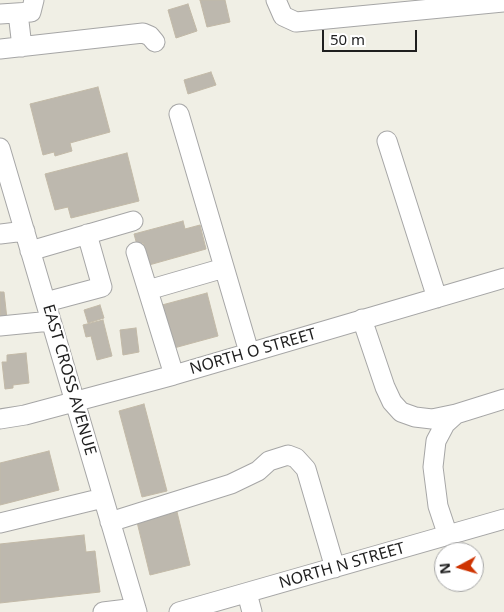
<!DOCTYPE html>
<html>
<head>
<meta charset="utf-8">
<style>
  body { margin:0 }
  #map { position:relative; width:504px; height:612px; overflow:hidden; background:#f0efe5; font-family:"Noto Sans",sans-serif }
  canvas { display:block }
  .north { position:absolute; left:434px; top:542px; width:50px; height:50px; box-sizing:border-box; background:#fff; border:1px solid #a5a5a5; border-radius:50%; rotate:264deg; font-size:14px; font-weight:700; line-height:20px; text-align:center; color:#1f1f1f }
  .north::after { content:''; display:block; margin:auto; width:18px; height:22px; background:#ce3300; clip-path:polygon(50% 0,100% 100%,50% 72%,0 100%) }
  .scale { position:absolute; left:322px; top:30px; width:95px; height:22px; box-sizing:border-box; border:2px solid #1f1f1f; border-top:0; padding-left:6px; font-size:15px; line-height:18px; white-space:nowrap; color:#1f1f1f; -webkit-text-stroke:4px #fff; paint-order:stroke }
</style>
</head>
<body>
<div id="map">
<canvas width="504" height="612"></canvas>
<div class="north">N</div>
<div class="scale">50 m</div>
</div>
<script>
const ctx = document.querySelector('canvas').getContext('2d');
ctx.lineJoin = 'round';
function fillPath(path, color) { ctx.fillStyle = color; ctx.fill(path, 'evenodd'); }
const shape = rows => new Path2D(rows.map(r => 'M' + r).join(''));
function stroke(path, color, width, dash) { ctx.strokeStyle = color; ctx.lineWidth = width; ctx.lineCap = dash ? 'butt' : 'round'; ctx.setLineDash(dash || []); ctx.stroke(path); }
function write(font, color, halo, rows, align = 'center') {
  ctx.font = font + ' "Noto Sans",sans-serif'; ctx.lineWidth = 4.5; ctx.setLineDash([]); ctx.textBaseline = 'middle'; ctx.strokeStyle = halo; ctx.fillStyle = color; for (const [text, x, y, turn = 0] of rows) {
    ctx.save(); ctx.translate(x, y); ctx.rotate((+turn || 0) * Math.PI / 180); ctx.textAlign = isNaN(turn) ? turn : align; if (halo) ctx.strokeText(text, 0, 0); ctx.fillText(text, 0, 0); ctx.restore();
  }
}
const building = shape([
  [200,0,225,0,230,22,207,27,200,0],
  [188,4,197,31,176,38,168,10,188,4],
  [211,72,216,85,188,94,184,80,211,72],
  [98,87,110,132,70,143,72,151,55,156,54,152,43,155,30,104,98,87],
  [127,153,139,201,71,218,68,207,55,210,45,174,127,153],
  [183,221,185,229,200,225,206,249,149,265,143,243,137,245,134,234,183,221],
  [0,292,4,292,7,319,0,320,0,292],
  [207,293,218,336,174,348,162,305,207,293],
  [100,305,104,318,88,323,84,310,100,305],
  [103,320,112,356,97,360,91,336,86,337,83,325,103,320],
  [136,328,139,352,123,355,120,330,136,328],
  [26,353,29,383,13,385,13,388,5,389,2,362,7,362,7,355,26,353],
  [144,404,167,491,142,497,119,411,144,404],
  [49,451,59,490,0,505,0,463,49,451],
  [177,512,190,565,150,575,137,522,177,512],
  [84,535,86,552,95,551,100,592,0,603,0,544,84,535]
]);
const minor = shape([
  [276,0,283,16,296,22,504,2],
  [18,13,22,47],
  [0,14,31,12,34,0],
  [0,49,143,33,150,36,155,42],
  [179,114,249,352],
  [387,141,437,298],
  [0,148,137,612],
  [0,234,25,231],
  [30,251,133,221],
  [136,252,174,375],
  [148,290,224,268],
  [46,302,102,287,87,234],
  [362,319,385,387,392,402,401,412,415,417,432,419,456,414,445,424,436,441,433,467,438,506,448,536],
  [0,326,51,321],
  [456,414,504,399],
  [0,419,25,415,174,375,504,278],
  [110,522,231,484,258,471,269,461,288,455,296,458,306,469,335,568],
  [0,523,103,498],
  [247,593,252,612],
  [103,612,136,608],
  [179,612,504,519]
]);
const streetNames = [
  ["NORTH O STREET",253,352,-16],
  ["EAST CROSS AVENUE",69,380,74],
  ["NORTH N STREET",342,566,-16]
];
fillPath(building, '#bdb8ae');
stroke(building, '#c2b9a7', 1);
stroke(minor, '#a6a6a6', 21);
stroke(minor, '#fff', 19);
write('16px', '#1f1f1f', '#fff', streetNames);
</script>
</body>
</html>
